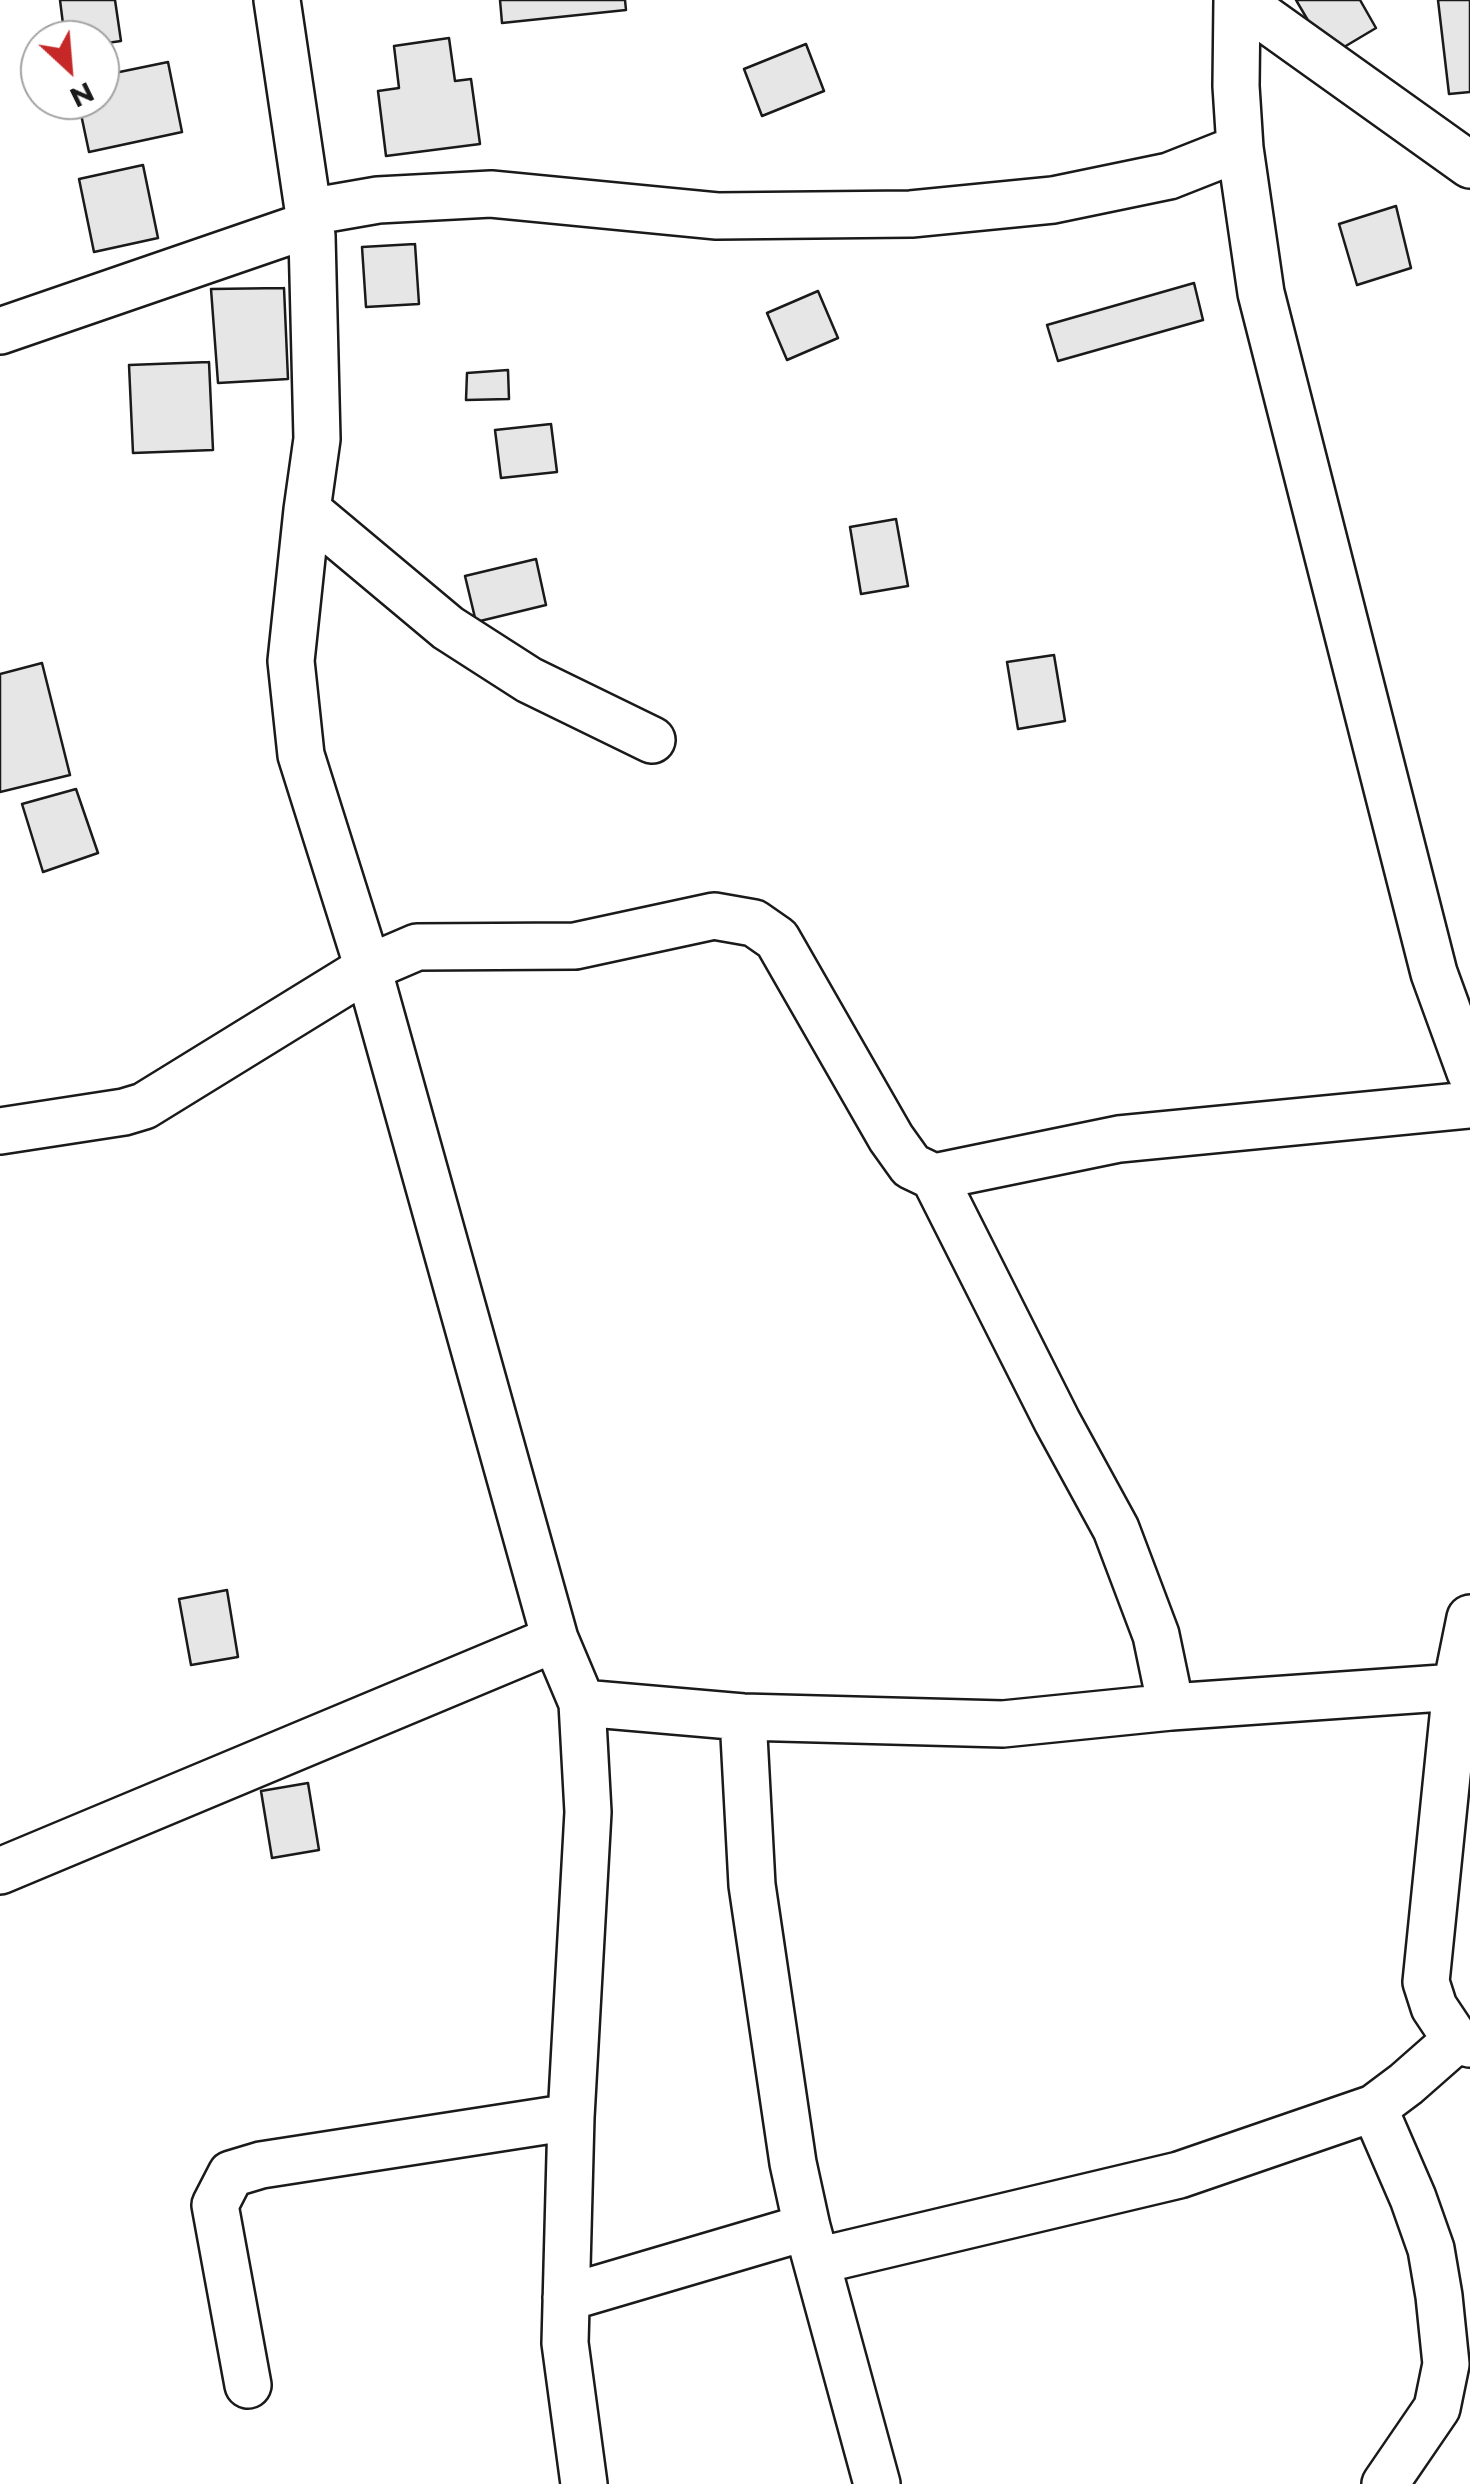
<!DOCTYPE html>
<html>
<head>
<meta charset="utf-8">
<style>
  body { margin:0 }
  #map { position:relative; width:1470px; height:2484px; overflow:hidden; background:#fff; font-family:Montserrat,sans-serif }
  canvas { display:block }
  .north { position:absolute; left:20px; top:20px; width:100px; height:100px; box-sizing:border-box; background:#fff; border:2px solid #a3a3a3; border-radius:50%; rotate:154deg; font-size:28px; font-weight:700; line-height:40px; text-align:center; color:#1a1a1a }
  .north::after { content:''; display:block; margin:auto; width:35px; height:45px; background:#c62828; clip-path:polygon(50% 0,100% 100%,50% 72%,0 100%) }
</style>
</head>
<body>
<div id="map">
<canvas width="1470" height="2484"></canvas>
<div class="north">N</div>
</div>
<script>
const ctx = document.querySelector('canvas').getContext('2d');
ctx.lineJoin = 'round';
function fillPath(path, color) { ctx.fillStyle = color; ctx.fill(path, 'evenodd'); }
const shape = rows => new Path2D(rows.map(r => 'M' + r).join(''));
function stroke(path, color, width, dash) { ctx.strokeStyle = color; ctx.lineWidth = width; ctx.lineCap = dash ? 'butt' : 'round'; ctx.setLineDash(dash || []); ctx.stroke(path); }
const building = shape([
  [60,0,115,0,121,41,100,44,100,40,65,40,60,0],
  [500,0,625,0,626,10,502,23,500,0],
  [1296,0,1360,0,1376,28,1329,56,1296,0],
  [1438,0,1470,0,1470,92,1449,94,1438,0],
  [449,38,455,81,471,79,480,144,386,156,378,91,399,88,394,46,449,38],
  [806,44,824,91,762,116,744,69,806,44],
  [168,62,182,132,89,152,78,100,100,100,100,76,168,62],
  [143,165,158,238,94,252,79,179,143,165],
  [1396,206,1411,268,1357,285,1339,224,1396,206],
  [415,244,419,304,366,307,362,247,415,244],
  [1194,283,1203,320,1058,361,1047,325,1194,283],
  [284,288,288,379,218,383,211,289,284,288],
  [818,291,838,338,787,360,767,313,818,291],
  [209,362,213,450,133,453,129,365,209,362],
  [508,370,509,399,466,400,467,373,508,370],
  [551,424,557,472,501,478,495,430,551,424],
  [896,519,908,586,861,594,850,527,896,519],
  [536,559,546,605,476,622,465,576,536,559],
  [1054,655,1065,721,1018,729,1007,662,1054,655],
  [42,663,70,775,0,792,0,674,42,663],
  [76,789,98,853,43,872,22,804,76,789],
  [227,1590,238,1657,191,1665,179,1599,227,1590],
  [308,1783,319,1850,272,1858,261,1791,308,1783]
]);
const minor = shape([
  [277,0,312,236,317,439,307,510,291,661,301,755,368,968,555,1639,582,1703,588,1812,571,2117,565,2343,584,2484],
  [1237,0,1236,86,1240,148,1261,293,1434,973,1470,1072],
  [1239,0,1470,165],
  [309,212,378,200,491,194,717,216,911,214,1053,200,1169,176,1240,148],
  [0,331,311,224],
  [307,510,448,628,529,680,652,740],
  [0,1131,124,1112,144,1106,368,968,417,947,575,946,714,916,754,923,777,939,891,1138,911,1166,934,1177,1057,1421,1116,1529,1156,1635,1171,1707],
  [934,1177,1119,1139,1470,1105],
  [1470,1618,1456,1687,1426,1982,1434,2007,1456,2040,1470,2044],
  [582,1703,743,1717,1003,1724,1171,1707,1456,1687,1470,1688],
  [743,1717,752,1885,793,2163,807,2227,877,2484],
  [0,1871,555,1639],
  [1374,2108,1413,2198,1431,2249,1439,2296,1446,2364,1437,2408,1385,2484],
  [817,2261,1179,2175,1374,2108,1406,2084,1456,2040],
  [566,2298,807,2227],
  [248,2385,215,2205,231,2174,261,2165,571,2117]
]);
fillPath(building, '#e6e6e6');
stroke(building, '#1a1a1a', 2.5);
stroke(minor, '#1a1a1a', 50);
stroke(minor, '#fff', 45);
</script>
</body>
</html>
